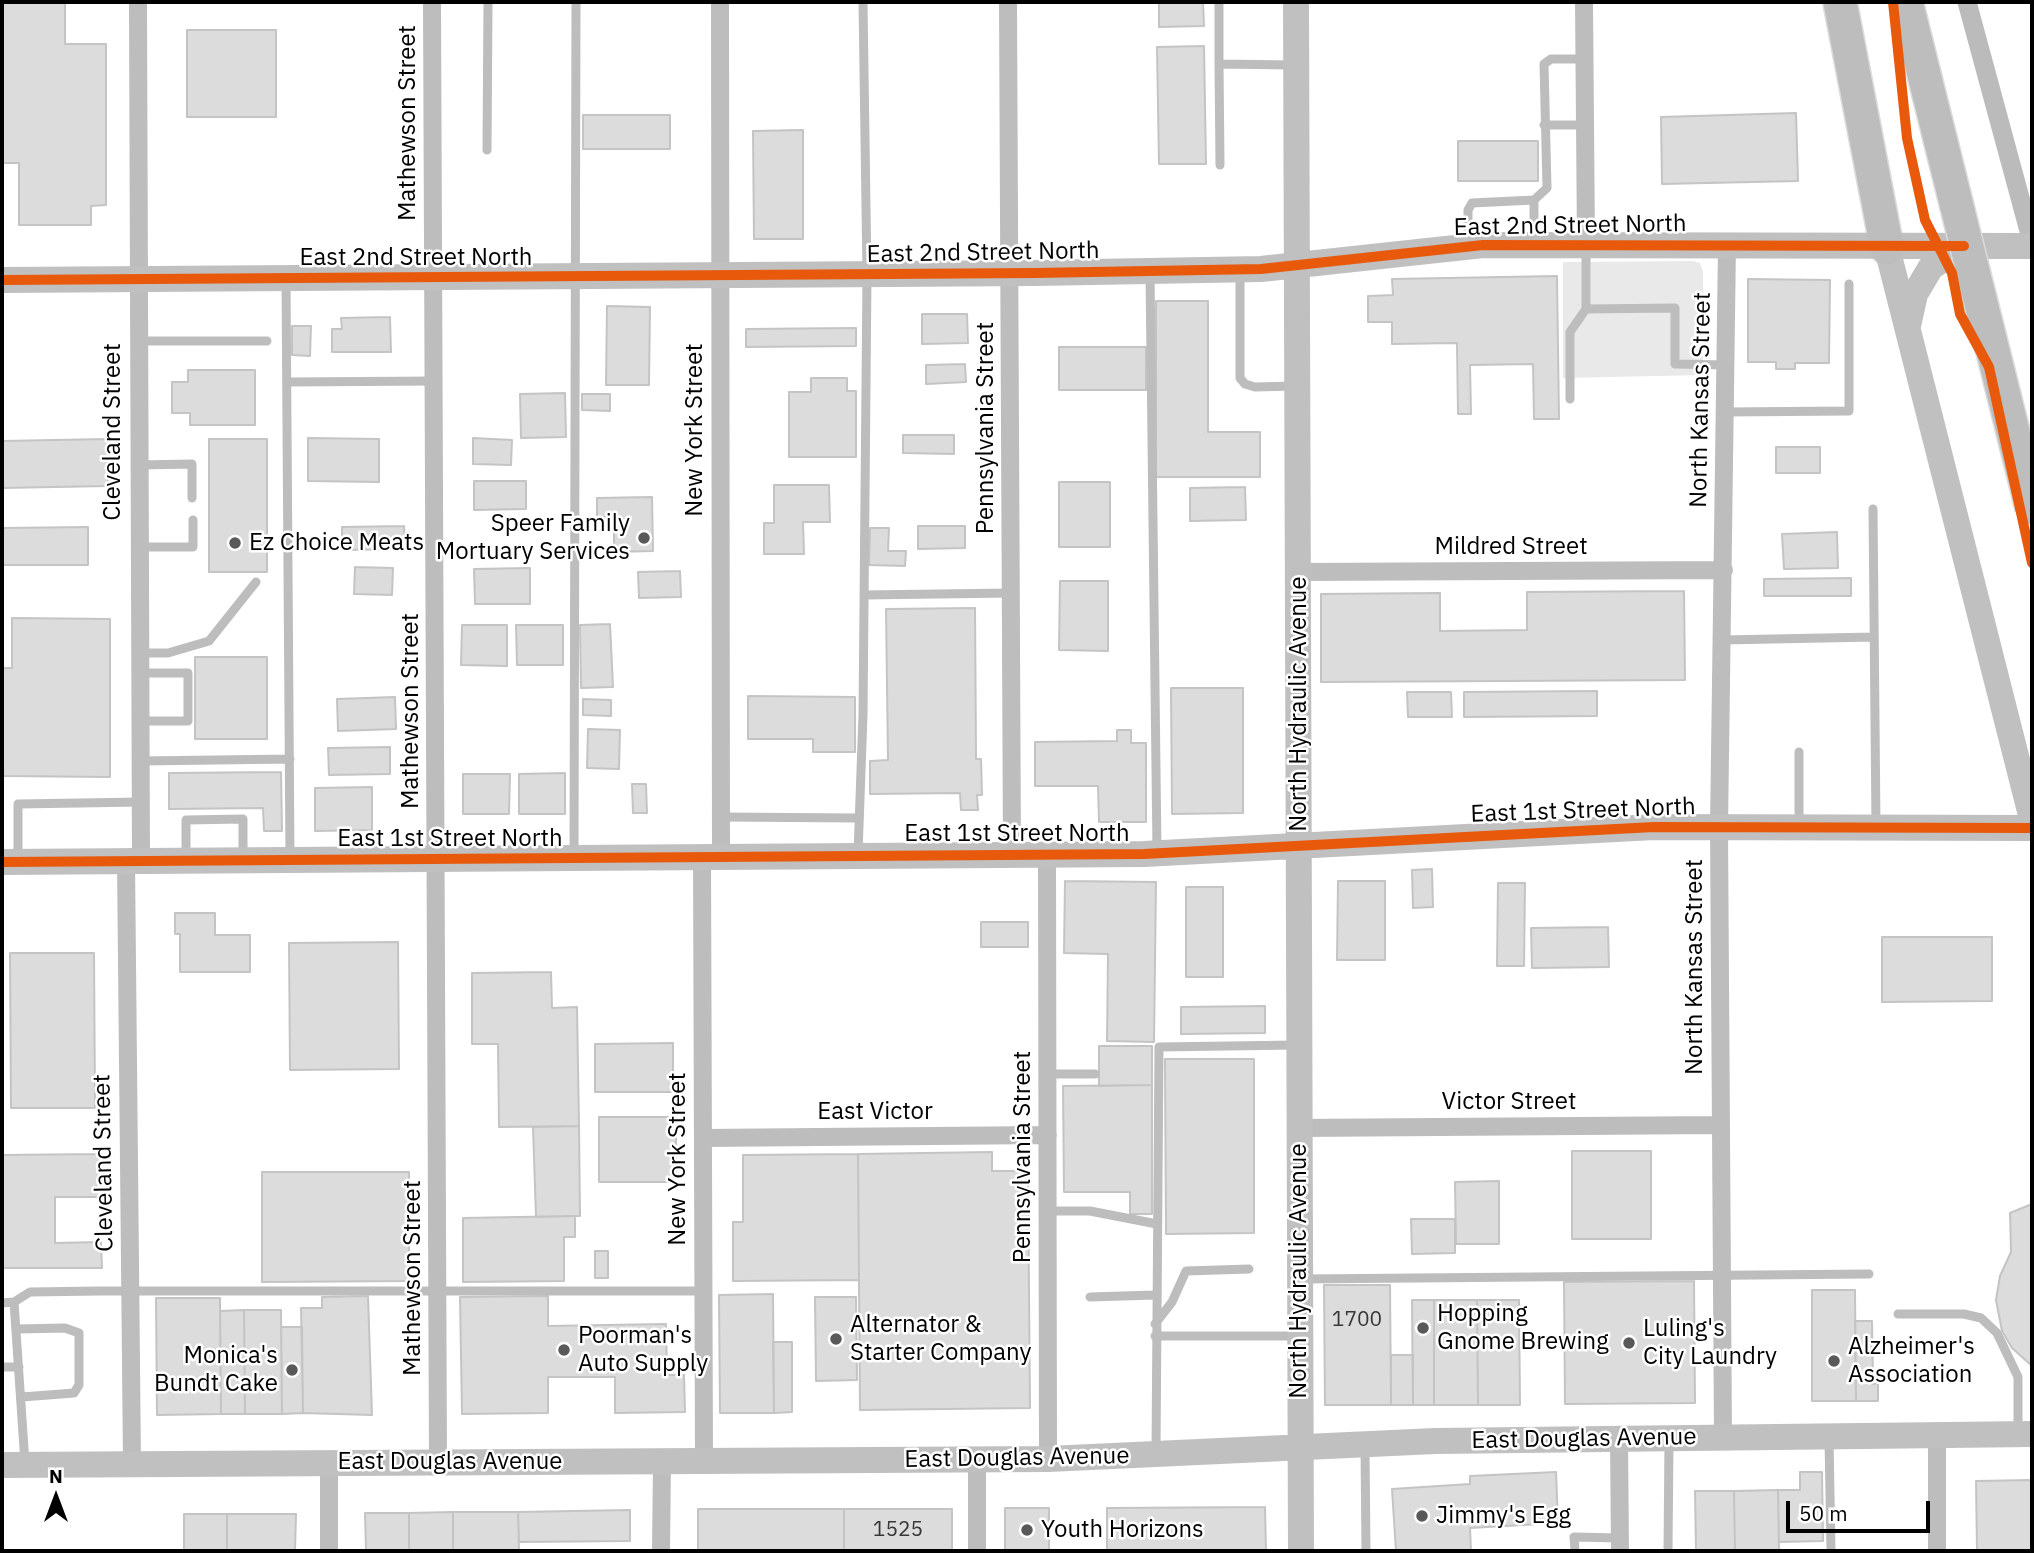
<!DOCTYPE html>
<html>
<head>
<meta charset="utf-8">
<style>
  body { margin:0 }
  #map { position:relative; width:2034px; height:1553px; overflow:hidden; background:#fff; font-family:"IBM Plex Sans",sans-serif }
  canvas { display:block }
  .frame { position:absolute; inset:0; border:4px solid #000; pointer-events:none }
  .north { position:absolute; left:21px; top:1462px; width:70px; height:70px; -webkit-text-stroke:5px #fff; paint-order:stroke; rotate:0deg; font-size:19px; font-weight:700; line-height:28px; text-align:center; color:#000 }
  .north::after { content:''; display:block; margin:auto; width:24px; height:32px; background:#000; clip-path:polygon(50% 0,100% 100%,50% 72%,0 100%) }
  .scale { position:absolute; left:1786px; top:1501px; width:144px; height:32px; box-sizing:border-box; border:4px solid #000; border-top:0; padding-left:9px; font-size:21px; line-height:24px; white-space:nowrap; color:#000; -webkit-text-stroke:5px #fff; paint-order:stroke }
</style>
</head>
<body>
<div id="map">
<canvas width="2034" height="1553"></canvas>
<div class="frame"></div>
<div class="north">N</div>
<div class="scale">50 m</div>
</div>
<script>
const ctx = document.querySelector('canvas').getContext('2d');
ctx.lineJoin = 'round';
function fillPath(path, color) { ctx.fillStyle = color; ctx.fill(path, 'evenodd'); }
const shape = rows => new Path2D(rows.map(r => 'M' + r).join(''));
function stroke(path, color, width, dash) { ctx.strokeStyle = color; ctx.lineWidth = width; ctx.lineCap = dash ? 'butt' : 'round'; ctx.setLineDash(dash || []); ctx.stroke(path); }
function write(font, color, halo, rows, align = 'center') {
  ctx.font = font + ' "IBM Plex Sans",sans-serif'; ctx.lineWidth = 5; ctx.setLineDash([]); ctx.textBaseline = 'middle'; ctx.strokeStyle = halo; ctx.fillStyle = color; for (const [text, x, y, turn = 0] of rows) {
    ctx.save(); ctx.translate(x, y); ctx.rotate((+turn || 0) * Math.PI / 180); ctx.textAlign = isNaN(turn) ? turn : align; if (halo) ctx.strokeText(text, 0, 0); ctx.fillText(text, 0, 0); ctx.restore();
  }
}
const green = shape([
  [1693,261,1700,263,1703,272,1703,375,1563,378,1563,262]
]);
const canal = shape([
  [1967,2,2032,242]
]);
const building = shape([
  [2,2,65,2,65,44,106,44,106,205,91,206,91,225,19,225,19,163,2,163,2,2],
  [1159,2,1203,2,1204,26,1159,27,1159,2],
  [187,30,276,30,276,117,187,117,187,30],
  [1204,46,1206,164,1159,164,1157,47,1204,46],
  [1796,113,1798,181,1662,184,1661,117,1796,113],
  [583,115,670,115,670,149,583,149,583,115],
  [803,130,803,239,754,239,753,131,803,130],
  [1458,141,1538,141,1538,181,1458,181,1458,141],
  [1557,276,1559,419,1534,419,1533,364,1470,365,1471,414,1458,414,1457,343,1392,344,1392,322,1368,322,1368,296,1393,295,1392,279,1557,276],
  [1748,279,1830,280,1829,363,1795,363,1795,369,1776,369,1776,362,1748,362,1748,279],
  [1156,301,1208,301,1208,432,1260,432,1260,477,1156,477,1156,301],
  [607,306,650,307,649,385,606,385,607,306],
  [922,314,967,314,968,343,922,344,922,314],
  [390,317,391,352,332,352,332,329,342,329,341,318,390,317],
  [292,326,311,326,310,356,292,355,292,326],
  [856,328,856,346,746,347,746,329,856,328],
  [1059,347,1146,347,1146,390,1059,390,1059,347],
  [965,364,966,382,926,384,926,365,965,364],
  [188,370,255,370,255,425,190,425,190,413,172,413,172,382,188,382,188,370],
  [811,378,847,378,847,391,856,391,856,457,789,457,789,392,811,392,811,378],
  [565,393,566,437,521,438,520,394,565,393],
  [582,394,610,394,610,411,582,410,582,394],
  [903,435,954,435,954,454,903,453,903,435],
  [308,438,379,439,379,482,308,481,308,438],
  [473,438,512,440,511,465,473,464,473,438],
  [108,439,108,486,2,488,2,441,108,439],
  [209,439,267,439,267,572,209,572,209,439],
  [1776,447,1820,447,1820,473,1776,473,1776,447],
  [474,481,526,481,526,509,474,510,474,481],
  [1059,482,1110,482,1110,547,1059,547,1059,482],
  [774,485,829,485,830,522,803,522,804,554,764,554,764,523,774,523,774,485],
  [1245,487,1246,520,1190,521,1190,488,1245,487],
  [652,497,653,551,614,552,614,517,597,517,597,498,652,497],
  [404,526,405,549,342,550,342,527,404,526],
  [918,526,965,526,965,548,918,549,918,526],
  [88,527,88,565,2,565,2,528,88,527],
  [870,528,889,528,888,551,906,551,905,566,869,565,870,528],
  [1837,532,1838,568,1784,569,1782,534,1837,532],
  [355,567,393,568,392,595,354,594,355,567],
  [530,568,530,604,475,604,474,569,530,568],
  [680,571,681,597,639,598,638,572,680,571],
  [1851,578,1851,596,1764,596,1764,579,1851,578],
  [1060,581,1108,581,1108,651,1059,650,1060,581],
  [1684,591,1685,680,1321,682,1321,594,1440,593,1440,631,1527,630,1527,592,1684,591],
  [975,608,976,759,981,759,982,795,977,795,978,810,961,810,960,793,870,794,870,761,888,760,886,609,975,608],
  [12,618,110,619,110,777,2,776,2,668,12,668,12,618],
  [610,624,613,687,581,688,580,625,610,624],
  [462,625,507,625,507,666,461,665,462,625],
  [516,625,563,625,563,665,517,665,516,625],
  [195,657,267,657,267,739,195,739,195,657],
  [1171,688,1243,688,1243,813,1172,814,1171,688],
  [1597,691,1597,716,1464,717,1464,692,1597,691],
  [1407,692,1451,692,1452,717,1408,717,1407,692],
  [748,696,855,697,855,752,813,752,813,739,748,739,748,696],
  [395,697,396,729,338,731,337,699,395,697],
  [583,699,611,700,611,716,583,715,583,699],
  [588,729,620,730,619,769,587,768,588,729],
  [1117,730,1131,730,1131,743,1146,743,1146,822,1099,822,1098,786,1035,786,1035,742,1117,741,1117,730],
  [390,747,390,774,329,775,328,748,390,747],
  [281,772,282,831,264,831,263,808,169,809,169,773,281,772],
  [565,773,565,814,519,814,519,774,565,773],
  [463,774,510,774,509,814,463,814,463,774],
  [632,784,646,784,647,813,633,813,632,784],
  [372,787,372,830,315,831,315,788,372,787],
  [1432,869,1433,907,1413,908,1412,870,1432,869],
  [1065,881,1156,882,1154,1042,1107,1041,1108,954,1064,953,1065,881],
  [1338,881,1385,881,1385,960,1337,960,1338,881],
  [1498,883,1525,883,1524,966,1497,966,1498,883],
  [1186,887,1223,887,1223,977,1186,977,1186,887],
  [175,913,215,913,215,935,250,935,250,972,180,972,180,934,175,934,175,913],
  [981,922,1028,922,1028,947,981,947,981,922],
  [1608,927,1609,967,1532,968,1531,928,1608,927],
  [1882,937,1992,937,1992,1001,1882,1002,1882,937],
  [398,942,399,1069,290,1070,289,943,398,942],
  [10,953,94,953,95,1108,11,1108,10,953],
  [551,972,552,1008,577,1007,579,1126,499,1127,498,1044,472,1044,472,973,551,972],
  [1265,1006,1265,1033,1181,1034,1181,1007,1265,1006],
  [673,1043,673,1092,595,1092,595,1044,673,1043],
  [1099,1046,1152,1046,1152,1085,1099,1086,1099,1046],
  [1165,1059,1254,1059,1254,1233,1166,1234,1165,1059],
  [1152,1085,1152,1214,1130,1214,1130,1192,1064,1192,1063,1086,1152,1085],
  [599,1117,676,1117,676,1182,599,1182,599,1117],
  [579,1126,580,1216,536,1217,533,1127,579,1126],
  [1572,1151,1651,1151,1651,1239,1572,1239,1572,1151],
  [992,1152,992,1171,1028,1171,1030,1408,860,1410,858,1154,992,1152],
  [100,1154,101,1197,55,1197,55,1243,101,1242,102,1268,3,1268,2,1286,2,1155,100,1154],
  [858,1154,859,1280,733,1281,733,1222,743,1222,743,1155,858,1154],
  [262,1172,409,1172,409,1281,262,1282,262,1172],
  [1499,1181,1499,1244,1456,1244,1455,1182,1499,1181],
  [2032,1204,2032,1366,2012,1348,2002,1331,1996,1300,2000,1276,2011,1252,2010,1213,2032,1204],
  [575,1216,575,1237,564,1237,564,1281,463,1282,463,1218,575,1216],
  [1411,1219,1455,1219,1455,1253,1412,1254,1411,1219],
  [595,1251,608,1251,608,1278,595,1278,595,1251],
  [1694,1281,1695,1403,1565,1404,1564,1282,1694,1281],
  [1324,1285,1390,1285,1391,1405,1325,1405,1324,1285],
  [1812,1290,1855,1290,1856,1401,1812,1401,1812,1290],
  [773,1294,774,1413,720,1413,719,1295,773,1294],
  [368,1296,372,1415,303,1413,301,1308,322,1308,322,1297,368,1296],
  [548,1296,548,1326,666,1324,667,1375,684,1375,685,1412,615,1413,615,1377,548,1377,548,1413,462,1414,460,1297,548,1296],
  [815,1297,856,1297,857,1380,816,1381,815,1297],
  [156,1298,220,1298,221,1414,157,1415,156,1298],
  [1412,1300,1434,1300,1434,1405,1413,1405,1412,1300],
  [1434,1300,1477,1300,1478,1405,1434,1405,1434,1300],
  [1477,1300,1519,1300,1520,1405,1478,1405,1477,1300],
  [244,1310,245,1414,221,1414,220,1311,244,1310],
  [244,1310,281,1310,282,1414,245,1414,244,1310],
  [1855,1321,1872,1321,1873,1384,1878,1383,1878,1401,1856,1401,1855,1321],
  [281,1327,302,1327,303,1413,282,1414,281,1327],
  [773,1342,792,1342,792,1412,774,1413,773,1342],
  [1391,1355,1413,1355,1413,1405,1391,1405,1391,1355],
  [1556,1472,1558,1523,1470,1528,1471,1551,1396,1551,1392,1489,1470,1484,1470,1476,1556,1472],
  [1800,1472,1822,1472,1823,1541,1779,1542,1778,1490,1800,1490,1800,1472],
  [2032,1480,2032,1551,1977,1551,1976,1481,2032,1480],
  [1778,1490,1779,1551,1735,1551,1734,1491,1778,1490],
  [1695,1491,1734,1491,1735,1551,1696,1551,1695,1491],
  [1265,1507,1266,1551,1107,1551,1107,1508,1265,1507],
  [1005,1508,1049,1508,1049,1551,1005,1551,1005,1508],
  [698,1509,844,1509,844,1551,698,1551,698,1509],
  [844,1509,952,1509,952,1551,844,1551,844,1509],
  [630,1510,630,1541,519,1542,518,1512,630,1510],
  [453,1512,453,1551,409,1551,409,1513,453,1512],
  [453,1512,518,1512,519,1551,453,1551,453,1512],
  [365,1513,409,1513,409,1551,366,1551,365,1513],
  [184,1514,227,1514,227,1551,184,1551,184,1514],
  [227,1514,296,1514,295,1551,227,1551,227,1514]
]);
const lane = shape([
  [1219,2,1219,64,1294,65],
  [1219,64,1220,165],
  [1544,125,1585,125],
  [487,150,488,2],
  [1534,200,1534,243],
  [1468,244,1468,210,1472,203,1534,200,1547,188,1544,64,1551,59,1584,59],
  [1586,246,1586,309,1675,308,1675,364,1726,365],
  [1240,271,1240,378,1245,384,1255,387,1294,386],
  [1150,274,1157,851],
  [286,281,290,859],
  [139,341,267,341],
  [287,382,434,381],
  [1570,399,1570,332,1586,309],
  [1725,412,1849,411,1849,284],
  [138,465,192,464,192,498],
  [1873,509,1876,826],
  [139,547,193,547,193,520],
  [864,595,1011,593],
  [1723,640,1874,637],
  [140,653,168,653,209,641,256,582],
  [140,673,188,673,188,721,140,721],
  [1799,752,1799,824],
  [140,761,290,759],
  [721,817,858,818],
  [858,854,863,715,867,275,863,2],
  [574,857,576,2],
  [186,859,186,820,243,819,243,859],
  [18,860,18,804,141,802],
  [1047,1074,1095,1074],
  [1048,1211,1090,1211,1157,1224],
  [1304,1279,1869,1274],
  [1090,1297,1155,1295],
  [14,1302,30,1292,100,1291,703,1291],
  [2,1303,14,1302,25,1463],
  [1898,1314,1964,1314,1981,1318,1997,1333,2018,1377,2018,1433],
  [1155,1324,1172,1302,1186,1271,1249,1269],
  [17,1329,65,1328,79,1333,79,1385,74,1393,22,1397],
  [1155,1336,1298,1336],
  [2,1367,19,1367],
  [1829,1438,1831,1551],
  [1365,1448,1366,1551],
  [1156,1450,1159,1047,1298,1045],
  [1575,1551,1574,1537,1620,1538],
  [1668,1551,1669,1440]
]);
const street = shape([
  [138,2,141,862],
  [432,2,438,1462],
  [720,2,721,857],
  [1008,2,1012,855],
  [1584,2,1586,245],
  [1298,572,1724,570],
  [1047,854,1048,1459],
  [702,857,704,1461],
  [126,862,132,1464],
  [1298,1128,1720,1125],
  [703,1138,1048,1135],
  [1937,1435,1937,1551],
  [1723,1438,1719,827,1727,245],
  [1619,1439,1620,1551],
  [977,1459,977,1551],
  [329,1463,329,1551],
  [661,1551,662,1461]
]);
const secondary = shape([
  [1296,2,1301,1551],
  [1887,248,2032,819],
  [2,280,1035,273,1261,269,1483,245,2032,246],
  [1908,326,1915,294,1931,267,1964,246],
  [2,862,1144,854,1654,827,2032,828],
  [2,1465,1048,1459,1435,1441,2032,1434]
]);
const highway = shape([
  [1840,2,1887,248]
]);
const highwayBridge = shape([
  [1906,2,2032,508]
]);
const cycleway = shape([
  [1893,2,1907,138,1925,220,1952,273,1960,314,1989,367,2032,563],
  [2,280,1035,273,1261,269,1483,245,1964,246],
  [2,862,1144,854,1654,827,2032,828]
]);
const markers = [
  [644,538,7,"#595959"],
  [235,543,7,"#595959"],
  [1423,1328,7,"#595959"],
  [836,1339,7,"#595959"],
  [1629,1343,7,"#595959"],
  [564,1350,7,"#595959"],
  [1834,1361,7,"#595959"],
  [292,1370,7,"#595959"],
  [1422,1516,7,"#595959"],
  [1027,1530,7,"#595959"]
];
const numberNames = [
  ["1700",1357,1320],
  ["1525",898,1530]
];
const streetNames = [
  ["Mathewson Street",408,123,-90],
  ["East 2nd Street North",1570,226,-1],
  ["East 2nd Street North",983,253,-1],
  ["East 2nd Street North",416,258],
  ["North Kansas Street",1701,400,-89],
  ["Pennsylvania Street",986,428,-90],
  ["New York Street",695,430,-90],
  ["Cleveland Street",113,432,-90],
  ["Mildred Street",1511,547],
  ["North Hydraulic Avenue",1299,704,-90],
  ["Mathewson Street",411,711,-90],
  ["East 1st Street North",1583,811,-2],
  ["East 1st Street North",1017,834],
  ["East 1st Street North",450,839],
  ["North Kansas Street",1695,967,-90],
  ["Victor Street",1509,1102],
  ["East Victor",875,1112],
  ["Pennsylvania Street",1023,1157,-90],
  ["New York Street",678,1159,-90],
  ["Cleveland Street",104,1163,-91],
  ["North Hydraulic Avenue",1299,1271,-90],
  ["Mathewson Street",413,1278,-90],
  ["East Douglas Avenue",1584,1439,-1],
  ["East Douglas Avenue",1017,1458,-1],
  ["East Douglas Avenue",450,1462]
];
const poiNames = [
  ["Speer Family",630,524,"right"],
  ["Mortuary Services",630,552,"right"],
  ["Ez Choice Meats",249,543],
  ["Hopping",1437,1314],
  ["Gnome Brewing",1437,1342],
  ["Alternator &",850,1325],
  ["Starter Company",850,1353],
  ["Luling's",1643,1329],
  ["City Laundry",1643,1357],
  ["Poorman's",578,1336],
  ["Auto Supply",578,1364],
  ["Alzheimer's",1848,1347],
  ["Association",1848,1375],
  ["Monica's",278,1356,"right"],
  ["Bundt Cake",278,1384,"right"],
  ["Jimmy's Egg",1436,1516],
  ["Youth Horizons",1041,1530]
];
fillPath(green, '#e9e9e9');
stroke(canal, '#bbb', 19);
fillPath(building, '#dcdcdc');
stroke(building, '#c4c4c4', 2);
stroke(highway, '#dbdbdb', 36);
stroke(lane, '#bdbdbd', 9);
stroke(street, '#bdbdbd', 18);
stroke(secondary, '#c0c0c0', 26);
stroke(highway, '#bdbdbd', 33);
stroke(highwayBridge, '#dbdbdb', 36, []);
stroke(highwayBridge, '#bdbdbd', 33);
stroke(cycleway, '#e8590c', 10);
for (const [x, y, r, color] of markers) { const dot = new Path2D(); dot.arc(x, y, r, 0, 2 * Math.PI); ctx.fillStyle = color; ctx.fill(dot); stroke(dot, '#fff', 2.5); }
write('21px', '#373737', null, numberNames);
write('24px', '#000', '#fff', streetNames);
write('24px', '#000', '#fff', poiNames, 'left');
</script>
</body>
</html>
